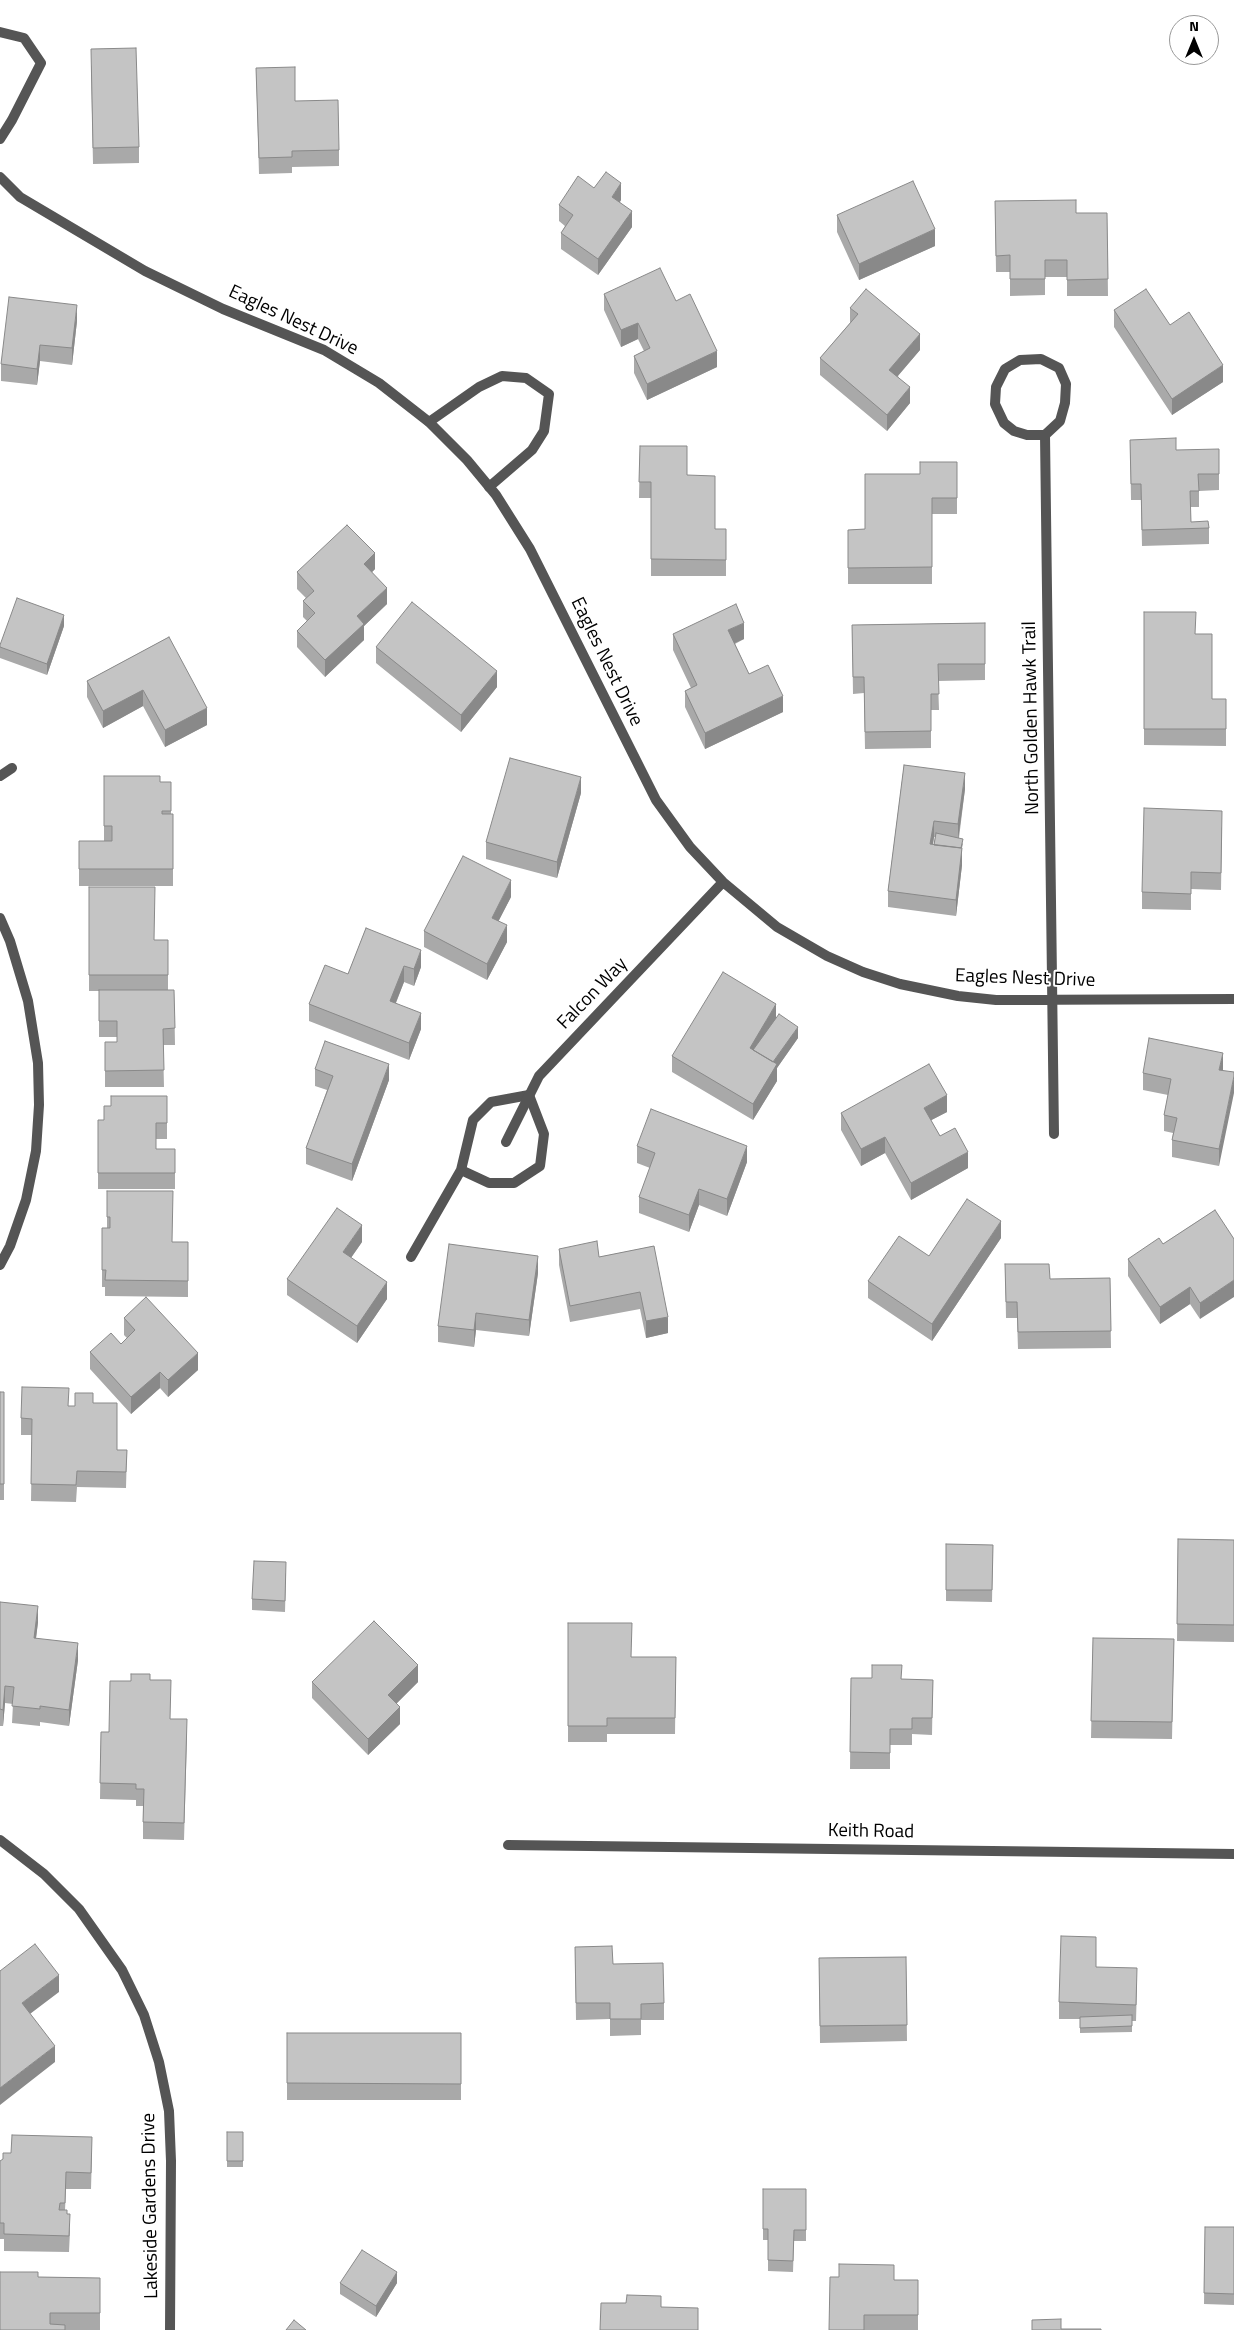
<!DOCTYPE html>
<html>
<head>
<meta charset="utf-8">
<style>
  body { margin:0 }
  #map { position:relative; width:1234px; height:2330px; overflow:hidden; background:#fff; font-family:"Titillium Web",sans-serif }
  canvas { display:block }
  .north { position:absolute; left:1169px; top:15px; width:50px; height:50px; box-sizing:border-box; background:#fff; border:1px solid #999; border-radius:50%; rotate:0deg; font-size:14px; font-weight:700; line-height:20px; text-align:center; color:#000 }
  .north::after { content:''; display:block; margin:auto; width:18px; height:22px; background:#000; clip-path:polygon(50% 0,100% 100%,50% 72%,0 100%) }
</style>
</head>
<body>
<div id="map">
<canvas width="1234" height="2330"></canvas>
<div class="north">N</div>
</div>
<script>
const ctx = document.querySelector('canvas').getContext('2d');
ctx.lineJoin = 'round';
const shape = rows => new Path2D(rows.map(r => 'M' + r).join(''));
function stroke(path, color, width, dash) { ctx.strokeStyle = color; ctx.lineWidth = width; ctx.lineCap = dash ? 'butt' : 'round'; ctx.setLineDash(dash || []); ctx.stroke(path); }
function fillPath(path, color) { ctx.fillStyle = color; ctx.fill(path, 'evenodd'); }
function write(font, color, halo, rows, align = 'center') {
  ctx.font = font + ' "Titillium Web",sans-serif'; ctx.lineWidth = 4; ctx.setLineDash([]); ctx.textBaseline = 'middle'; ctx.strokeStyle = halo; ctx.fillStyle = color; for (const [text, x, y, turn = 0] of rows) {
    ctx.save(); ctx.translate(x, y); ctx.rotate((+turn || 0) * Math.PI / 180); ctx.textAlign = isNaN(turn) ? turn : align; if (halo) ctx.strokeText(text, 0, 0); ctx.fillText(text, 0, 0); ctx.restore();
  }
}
const service = shape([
  [0,32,24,38,41,63,12,120,0,139],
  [429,422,479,387,502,376,526,378,549,394,544,431,532,450,489,487],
  [411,1257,461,1170,473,1120,491,1102,529,1095,544,1134,540,1166,514,1183,489,1183,461,1170]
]);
const minor = shape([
  [0,177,20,197,145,271,223,309,324,350,379,383,429,422,467,460,496,495,530,549,656,800,690,847,723,882,777,927,827,956,863,972,900,984,958,996,996,1000,1234,999],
  [1045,435,1060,421,1065,403,1066,384,1059,368,1041,359,1020,360,1005,369,996,387,995,404,1004,423,1014,431,1027,435,1045,435,1054,1134],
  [0,776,12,768],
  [0,918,10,941,28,1001,38,1063,39,1105,36,1151,26,1200,10,1246,0,1265],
  [506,1142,539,1076,723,882],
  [0,1840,44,1874,79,1909,122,1970,144,2015,159,2062,169,2111,171,2161,170,2330],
  [508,1845,1234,1854]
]);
const wall = shape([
  [91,65,139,147,139,163,93,164],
  [256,68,295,101,339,150,339,166,292,167,292,173,259,174],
  [594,188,621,200,620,202,632,227,598,275,561,249,561,233,565,226,559,221,559,205],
  [995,201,1076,213,1107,213,1108,296,1067,296,1067,277,1045,277,1045,295,1010,296,1010,272,996,272],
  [837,215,935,246,859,280,837,232],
  [604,294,676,301,717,367,647,400,634,373,634,356,644,351,638,339,621,347,604,310],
  [850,308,920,350,898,376,910,403,887,431,820,375,820,358,850,323],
  [1114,310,1170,325,1223,382,1172,415,1114,327],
  [77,321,72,365,40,361,37,385,1,381,1,364],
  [1130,440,1176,450,1219,474,1219,490,1199,491,1199,507,1190,507,1191,522,1209,528,1209,544,1142,546,1141,500,1131,500],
  [640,446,687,475,715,529,726,529,726,576,651,576,651,498,639,498],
  [957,462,957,514,932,514,932,584,848,584,848,530,865,529,920,474],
  [375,569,372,572,387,604,364,626,364,640,325,677,297,647,297,631,307,621,303,617,303,601,306,598,297,589,297,572],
  [1144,612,1195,634,1212,699,1226,699,1226,746,1144,745],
  [985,623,985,680,938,681,939,710,931,710,931,748,865,749,864,693,853,694,852,625],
  [64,626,47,675,0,658,0,645],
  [673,634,744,639,735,644,749,674,783,712,705,749,685,707,685,691,691,688,673,650],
  [169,637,207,725,165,747,143,706,103,728,87,697,87,681],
  [376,647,497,687,461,732,376,663],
  [904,765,965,789,959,838,963,844,962,848,962,865,956,916,888,907,888,891],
  [934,837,935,837,934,845,933,845],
  [104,776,160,782,171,782,171,814,173,814,173,886,79,886,79,841,104,841],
  [581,793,557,878,486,859,486,842],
  [1222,827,1221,890,1191,889,1191,910,1142,909,1142,892],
  [89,887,154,940,168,940,168,990,174,990,175,1045,163,1045,164,1087,105,1087,105,1042,117,1042,117,1037,99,1037,99,991,89,991],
  [511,897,498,921,507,942,487,980,424,947,424,931],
  [366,928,421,967,414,986,404,982,396,1003,421,1029,409,1060,309,1021,309,1004,348,974],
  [776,1018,798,1038,777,1068,777,1081,753,1120,672,1072,672,1056],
  [315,1069,389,1080,352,1181,306,1164,306,1148,327,1090,315,1086],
  [1223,1069,1219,1166,1172,1157,1172,1140,1173,1133,1164,1131,1164,1115,1168,1095,1143,1090,1143,1073],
  [167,1096,167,1139,156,1139,156,1149,175,1149,175,1189,98,1189,98,1120,104,1120,111,1106],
  [947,1112,931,1120,940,1136,968,1168,911,1200,885,1153,861,1166,841,1130,841,1113],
  [637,1146,747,1162,727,1216,699,1205,689,1232,639,1213,639,1197,650,1168,637,1163],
  [107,1191,172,1242,188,1242,188,1297,105,1296,105,1287,102,1287,102,1228,107,1228],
  [1215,1210,1200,1319,1190,1304,1160,1324,1128,1276,1128,1259,1163,1244],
  [1001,1238,932,1341,868,1298,868,1281,929,1256],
  [362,1242,351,1258,387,1299,357,1343,287,1295,287,1279],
  [654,1246,668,1333,646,1338,640,1309,570,1322,559,1265,559,1249,599,1257],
  [1005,1264,1050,1279,1110,1278,1111,1348,1018,1349,1017,1318,1006,1318],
  [538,1273,529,1336,476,1330,474,1347,438,1342,438,1326],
  [124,1318,198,1370,168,1397,160,1388,131,1414,90,1369,90,1352,121,1344,127,1338,124,1335],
  [0,1392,4,1392,4,1500,0,1500],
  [93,1403,117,1450,127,1450,126,1488,77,1487,76,1502,31,1501,32,1435,21,1435,21,1418,69,1406,75,1406],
  [1178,1539,1234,1540,1234,1642,1177,1641],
  [946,1544,993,1545,992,1602,946,1601],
  [286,1573,285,1612,252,1610,252,1599],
  [0,1602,38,1622,36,1638,78,1660,69,1726,40,1722,40,1726,12,1723,13,1704,5,1703,3,1726,0,1726],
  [568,1623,631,1657,676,1657,675,1734,607,1734,607,1742,568,1742],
  [1093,1638,1174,1639,1172,1739,1091,1738],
  [851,1678,933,1680,932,1735,912,1734,912,1745,890,1745,890,1769,850,1769],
  [150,1680,170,1719,187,1736,184,1840,143,1839,143,1806,136,1806,136,1800,100,1799,101,1732,109,1732,131,1681],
  [312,1682,418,1682,396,1704,400,1724,368,1755,312,1698],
  [575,1947,613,1964,664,2003,664,2020,641,2020,641,2035,610,2036,610,2019,576,2020],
  [906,1957,907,2041,820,2043,819,1958],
  [1096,1967,1137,1985,1136,2021,1132,2021,1132,2032,1080,2033,1080,2019,1059,2019,1059,2002],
  [287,2033,461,2033,461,2100,287,2100],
  [227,2132,243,2132,243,2167,227,2167],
  [92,2153,91,2189,66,2189,65,2210,67,2214,70,2231,69,2252,4,2251,4,2239,0,2239,0,2161],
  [763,2189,806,2189,806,2241,794,2241,793,2272,768,2271,768,2240,763,2240],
  [1205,2227,1234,2227,1234,2305,1204,2304],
  [38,2277,100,2278,100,2330,0,2330],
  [894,2280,918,2280,918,2330,829,2330],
  [340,2283,397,2283,376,2317,340,2294]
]);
const shadedWall = shape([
  [621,183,621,200,612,213,612,197],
  [632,211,632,227,598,275,598,259],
  [935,229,935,246,859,280,859,264],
  [77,305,77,321,72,365,72,348],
  [638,323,638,339,621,347,621,330],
  [920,334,920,350,889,386,889,370],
  [40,345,40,361,37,385,37,369],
  [717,351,717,367,647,400,647,384],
  [1223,365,1223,382,1172,415,1172,399],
  [910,387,910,403,887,431,887,415],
  [375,553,375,569,364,580,364,564],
  [387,588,387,604,364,626,364,640,325,677,325,660,357,616],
  [64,615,64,626,47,675,47,664],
  [744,623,744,639,728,646,728,630],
  [497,671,497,687,461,732,461,715],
  [143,690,143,706,103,728,103,711],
  [783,696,783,712,705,749,705,733],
  [207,708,207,725,165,747,165,730],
  [965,773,965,789,958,840,958,824],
  [581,777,581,793,557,878,557,862],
  [934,821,934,837,930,861,930,844],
  [962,848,962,865,956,916,956,900],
  [511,880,511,897,492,934,492,918],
  [507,925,507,942,487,980,487,964],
  [421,950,421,967,414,986,414,969],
  [404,966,404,982,390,1017,390,1001],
  [776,1004,776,1021,757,1053,750,1048],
  [421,1013,421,1029,409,1060,409,1043],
  [798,1027,798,1038,777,1068,777,1081,753,1120,753,1104,772,1064],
  [1223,1053,1223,1069,1219,1086,1219,1070],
  [389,1064,389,1080,352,1181,352,1164],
  [1234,1076,1234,1093,1219,1166,1219,1149],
  [947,1095,947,1112,924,1124,924,1108],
  [885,1137,885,1153,861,1166,861,1149],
  [747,1146,747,1162,727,1216,727,1199],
  [968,1152,968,1168,911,1200,911,1183],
  [699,1189,699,1205,689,1232,689,1215],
  [1001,1221,1001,1238,932,1341,932,1324],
  [362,1225,362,1242,343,1269,343,1252],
  [538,1256,538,1273,529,1336,529,1320],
  [1234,1280,1234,1297,1200,1319,1200,1303],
  [387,1282,387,1299,357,1343,357,1326],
  [1190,1287,1190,1304,1160,1324,1160,1307],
  [476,1313,476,1330,474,1347,474,1330],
  [668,1317,668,1333,646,1338,646,1321],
  [198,1353,198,1370,168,1397,168,1380],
  [160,1372,160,1388,131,1414,131,1397],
  [38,1606,38,1622,34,1654,34,1638],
  [78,1643,78,1660,69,1726,69,1710],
  [418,1665,418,1682,388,1712,388,1695],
  [5,1686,5,1703,3,1726,3,1710],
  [400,1707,400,1724,368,1755,368,1739],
  [59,1975,59,1992,22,2020,22,2003],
  [55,2046,55,2062,0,2105,0,2088],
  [397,2272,397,2283,376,2317,376,2306]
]);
const building = shape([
  [136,48,139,147,93,148,91,49,136,48],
  [295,67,295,101,338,100,339,150,292,151,292,157,259,158,256,68,295,67],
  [606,172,621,183,612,197,632,211,598,259,561,233,573,215,559,205,578,176,594,188,606,172],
  [913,181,935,229,859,264,837,215,913,181],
  [1076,200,1076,213,1107,213,1108,279,1067,280,1067,260,1045,260,1045,279,1010,279,1010,255,996,256,995,201,1076,200],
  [660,268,676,301,690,294,717,351,647,384,634,356,650,348,638,323,621,330,604,294,660,268],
  [866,289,920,334,889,370,910,387,887,415,820,358,858,314,850,308,866,289],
  [1146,289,1170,325,1189,312,1223,365,1172,399,1114,310,1146,289],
  [9,297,77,305,72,348,40,345,37,369,1,364,9,297],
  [1176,438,1176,450,1219,449,1219,474,1198,474,1199,491,1190,491,1191,522,1208,521,1209,528,1142,530,1141,484,1131,484,1130,440,1176,438],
  [640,446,687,446,687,475,715,476,715,529,726,529,726,560,651,559,651,482,639,482,640,446],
  [920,462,957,462,957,498,932,498,932,567,848,568,848,530,865,529,865,474,920,474,920,462],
  [347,525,375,553,364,564,387,588,357,616,364,624,325,660,297,631,315,613,303,601,314,591,297,572,347,525],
  [17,598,64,615,47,664,0,647,0,645,17,598],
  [412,602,497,671,461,715,376,647,412,602],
  [736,604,744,623,728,630,749,674,768,665,783,696,705,733,685,691,697,685,673,634,736,604],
  [1144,612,1196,612,1195,634,1212,634,1212,699,1226,699,1226,729,1144,729,1144,612],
  [985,623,985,664,938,664,939,694,931,694,931,731,865,732,864,677,853,677,852,625,985,623],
  [169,637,207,708,165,730,143,690,103,711,87,681,169,637],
  [510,758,581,777,557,862,486,842,510,758],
  [904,765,965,773,958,824,934,821,930,844,962,848,956,900,888,891,904,765],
  [104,776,160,776,160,782,171,782,171,811,162,811,162,814,173,814,173,869,79,869,79,841,112,841,112,826,104,826,104,776],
  [1144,808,1222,811,1221,873,1191,872,1191,894,1142,892,1144,808],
  [936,833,963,839,961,848,934,845,936,833],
  [463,856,511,880,492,918,507,925,487,964,424,931,463,856],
  [89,887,155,887,154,940,168,940,168,975,89,975,89,887],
  [366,928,421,950,414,969,404,966,390,1001,421,1013,409,1043,309,1004,325,965,348,974,366,928],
  [723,972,776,1004,750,1048,777,1064,753,1104,672,1056,723,972],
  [99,990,174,990,175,1028,163,1029,164,1070,105,1071,105,1042,117,1042,117,1021,99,1021,99,990],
  [779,1014,798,1027,773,1062,753,1050,779,1014],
  [1149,1038,1223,1053,1219,1070,1234,1072,1234,1076,1219,1149,1172,1140,1177,1118,1164,1115,1171,1079,1143,1073,1149,1038],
  [325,1041,389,1064,352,1164,306,1148,333,1076,315,1069,325,1041],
  [929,1064,947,1095,924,1108,940,1136,955,1128,968,1152,911,1183,885,1137,861,1149,841,1113,929,1064],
  [111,1096,167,1096,167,1123,156,1123,156,1149,175,1149,175,1173,98,1173,98,1120,104,1120,104,1106,111,1106,111,1096],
  [651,1109,747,1146,727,1199,699,1189,689,1215,639,1197,655,1153,637,1146,651,1109],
  [107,1191,173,1191,172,1242,188,1242,188,1281,105,1280,106,1270,102,1270,102,1228,110,1228,110,1217,107,1217,107,1191],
  [967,1199,1001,1221,932,1324,868,1281,899,1236,929,1256,967,1199],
  [337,1208,362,1225,343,1252,387,1282,357,1326,287,1279,337,1208],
  [1215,1210,1234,1239,1234,1280,1200,1303,1190,1287,1160,1307,1128,1259,1159,1238,1163,1244,1215,1210],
  [597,1241,599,1257,654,1246,668,1317,646,1321,640,1292,570,1306,559,1249,597,1241],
  [449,1244,538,1256,529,1320,476,1313,474,1330,438,1326,449,1244],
  [1005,1264,1049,1264,1050,1279,1110,1278,1111,1331,1018,1332,1017,1302,1006,1302,1005,1264],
  [146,1297,198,1353,168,1380,160,1372,131,1397,90,1352,111,1333,121,1344,135,1330,124,1318,146,1297],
  [22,1387,69,1388,68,1406,75,1406,75,1393,93,1393,93,1403,117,1403,117,1450,127,1450,126,1472,77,1471,76,1485,31,1484,32,1419,21,1418,22,1387],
  [0,1392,4,1392,4,1484,0,1484,0,1392],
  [1178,1539,1234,1540,1234,1625,1177,1624,1178,1539],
  [946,1544,993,1545,992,1590,946,1590,946,1544],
  [254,1561,286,1562,285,1601,252,1599,254,1561],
  [0,1602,38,1606,34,1638,78,1643,69,1710,40,1706,40,1709,12,1706,14,1687,5,1686,3,1710,0,1709,0,1602],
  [374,1621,418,1665,388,1695,400,1707,368,1739,312,1682,374,1621],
  [568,1623,632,1623,631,1657,676,1657,675,1718,607,1718,607,1726,568,1726,568,1623],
  [1093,1638,1174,1639,1172,1722,1091,1721,1093,1638],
  [872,1665,902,1665,901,1679,933,1680,932,1718,912,1718,912,1729,890,1729,890,1753,850,1752,851,1678,872,1678,872,1665],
  [131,1674,150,1674,150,1680,171,1680,170,1719,187,1719,184,1823,143,1822,144,1789,136,1789,136,1784,100,1783,101,1732,109,1732,110,1681,131,1681,131,1674],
  [1061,1936,1096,1937,1096,1967,1137,1968,1136,2005,1059,2002,1061,1936],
  [35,1944,59,1975,22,2003,55,2046,0,2088,0,1971,35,1944],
  [612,1946,613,1964,663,1963,664,2003,641,2004,641,2019,610,2019,610,2003,576,2003,575,1947,612,1946],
  [906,1957,907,2025,820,2026,819,1958,906,1957],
  [1132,2015,1132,2026,1080,2028,1080,2017,1132,2015],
  [287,2033,461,2033,461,2084,287,2083,287,2033],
  [227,2132,243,2132,243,2161,227,2161,227,2132],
  [12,2135,92,2137,91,2173,66,2172,65,2203,60,2203,59,2210,67,2210,67,2214,70,2214,69,2236,4,2234,4,2223,0,2223,0,2161,3,2159,3,2153,11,2153,12,2135],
  [763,2189,806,2189,806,2230,794,2230,793,2261,768,2260,768,2229,763,2229,763,2189],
  [1205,2227,1234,2227,1234,2294,1204,2293,1205,2227],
  [362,2250,397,2272,376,2306,340,2283,362,2250],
  [839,2264,894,2265,894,2280,918,2280,918,2315,864,2315,864,2330,829,2330,830,2277,839,2277,839,2264],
  [0,2272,38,2272,38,2277,100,2278,100,2313,50,2313,50,2324,65,2325,65,2330,0,2330,0,2272],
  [627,2295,661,2296,661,2307,698,2308,698,2330,600,2330,601,2303,626,2303,627,2295],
  [1061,2319,1061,2329,1101,2329,1101,2330,1032,2330,1032,2320,1061,2319],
  [294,2320,306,2330,286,2330,294,2320]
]);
const streetNames = [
  ["Eagles Nest Drive",293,321,25],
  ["Eagles Nest Drive",606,662,64],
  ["North Golden Hawk Trail",1032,718,-91],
  ["Eagles Nest Drive",1025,979,2],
  ["Falcon Way",593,994,-46],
  ["Keith Road",871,1832,1],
  ["Lakeside Gardens Drive",151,2206,-91]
];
stroke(service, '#555', 10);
stroke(minor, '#555', 10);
fillPath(wall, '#a9a9a9');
fillPath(shadedWall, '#898989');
fillPath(building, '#c4c4c4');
stroke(building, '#898989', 1);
write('19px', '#000', '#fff', streetNames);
</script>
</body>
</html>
